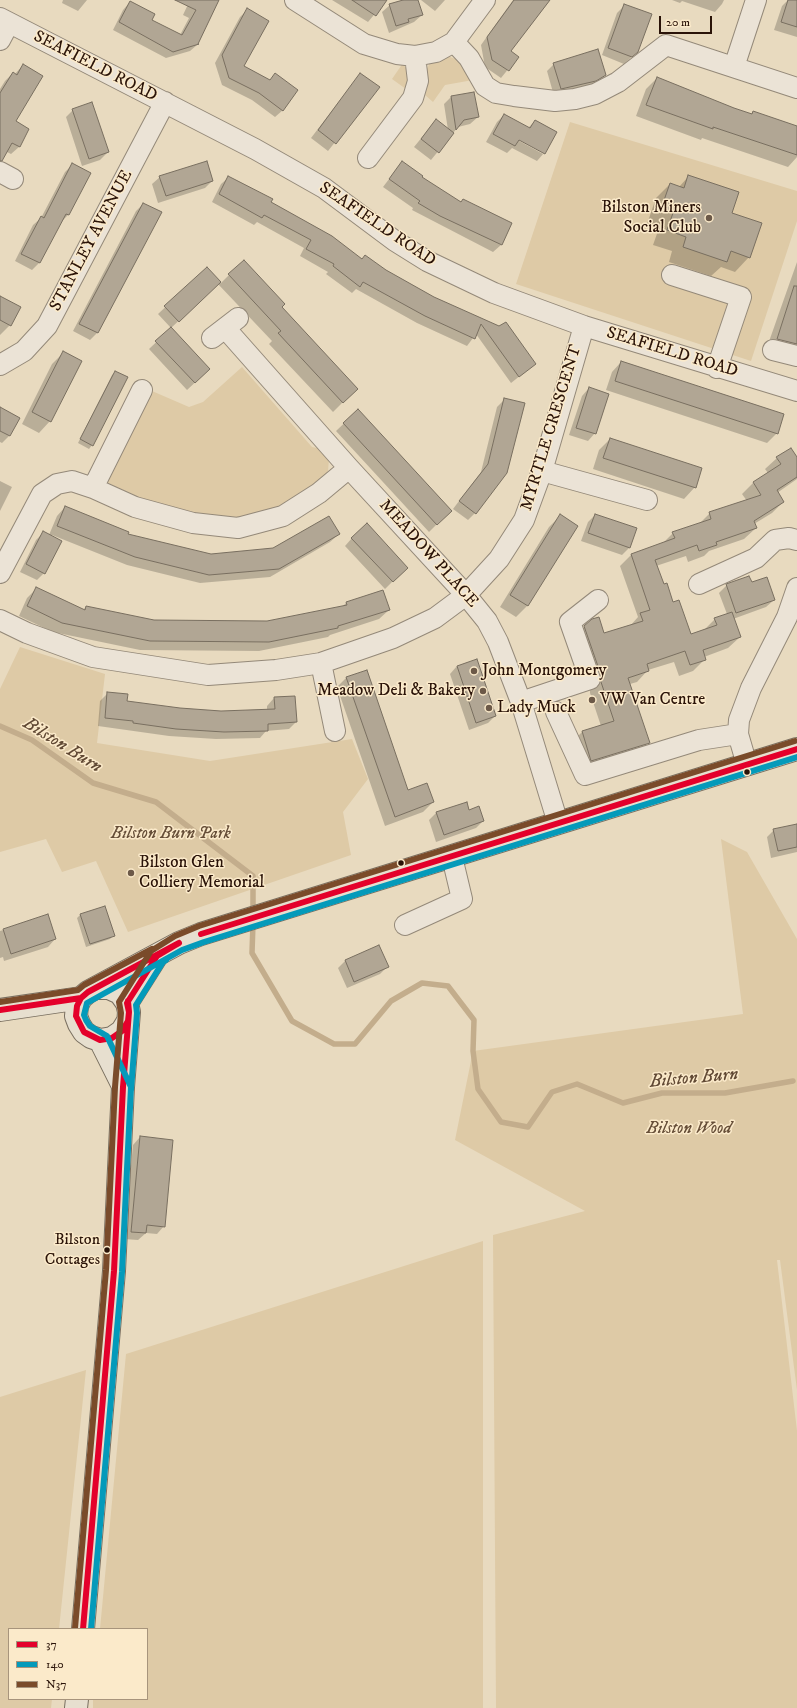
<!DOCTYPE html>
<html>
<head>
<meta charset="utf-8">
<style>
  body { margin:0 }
  #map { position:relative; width:797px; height:1708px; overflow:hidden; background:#e8dabf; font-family:"IM FELL DW Pica",serif }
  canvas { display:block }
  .legend { position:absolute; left:8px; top:1628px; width:140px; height:72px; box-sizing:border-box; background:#fbeaca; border:1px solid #a7947c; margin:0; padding:5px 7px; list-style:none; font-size:12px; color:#2a1308 }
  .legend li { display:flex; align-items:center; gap:8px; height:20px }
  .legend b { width:20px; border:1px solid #a7947c }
  .scale { position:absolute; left:659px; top:16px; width:53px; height:18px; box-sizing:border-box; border:2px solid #2a1308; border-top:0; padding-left:5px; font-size:12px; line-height:14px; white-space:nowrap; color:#2a1308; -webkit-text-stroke:3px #fbeaca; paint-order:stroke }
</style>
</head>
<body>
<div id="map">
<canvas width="797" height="1708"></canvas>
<ul class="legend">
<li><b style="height:5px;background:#e4002b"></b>37</li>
<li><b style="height:5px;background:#049aba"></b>140</li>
<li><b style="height:5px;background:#7a4b2a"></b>N37</li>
</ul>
<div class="scale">20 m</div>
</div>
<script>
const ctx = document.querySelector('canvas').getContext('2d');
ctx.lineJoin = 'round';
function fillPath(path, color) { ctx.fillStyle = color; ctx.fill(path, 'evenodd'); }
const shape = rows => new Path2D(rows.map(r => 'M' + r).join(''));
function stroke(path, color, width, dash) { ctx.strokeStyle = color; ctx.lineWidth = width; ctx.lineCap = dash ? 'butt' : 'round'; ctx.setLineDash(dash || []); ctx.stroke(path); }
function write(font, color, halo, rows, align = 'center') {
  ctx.font = font + ' "IM FELL DW Pica",serif'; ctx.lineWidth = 3; ctx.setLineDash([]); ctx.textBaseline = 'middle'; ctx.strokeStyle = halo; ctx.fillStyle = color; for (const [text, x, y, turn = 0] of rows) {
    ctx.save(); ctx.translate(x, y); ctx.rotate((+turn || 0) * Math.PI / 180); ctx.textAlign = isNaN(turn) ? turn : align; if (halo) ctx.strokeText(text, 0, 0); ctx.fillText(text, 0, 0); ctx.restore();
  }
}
const green = shape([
  [445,55,458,60,473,80,445,85,433,102,425,95,428,85,427,69,430,62],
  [403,63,410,77,406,89,392,79],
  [570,122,797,191,797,221,751,361,516,284],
  [242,367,312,447,322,449,329,459,328,471,318,485,280,506,238,518,192,516,112,488,106,480,152,391,189,407,203,402],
  [20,647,105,674,97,743,210,761,352,739,368,779,343,812,351,855,128,932,96,861,62,872,46,839,0,852,0,689],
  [721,839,747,852,797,939,797,1390,780,1260,777,1260,797,1431,797,1708,496,1708,493,1235,585,1211,455,1140,473,1051,743,1014],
  [483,1241,483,1708,93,1708,93,1699,147,1699,147,1629,100,1629,126,1354],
  [86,1370,59,1629,9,1629,9,1699,52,1699,51,1708,0,1708,0,1397]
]);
const shadow = shape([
  [63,0,87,0,78,11,62,3],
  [190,0,218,0,197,45,190,51,166,58,113,30,123,10,130,2,151,20,180,35,189,18,183,15],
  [332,0,377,0,383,4,368,22],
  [406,0,417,0,422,15,414,22,389,33,382,12,390,5],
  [421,0,445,0,435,11],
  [513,0,550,0,510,51,518,57,501,78,485,67,481,45],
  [672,0,724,0,722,4,715,12,682,1,680,3],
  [788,0,797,2,797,37,774,30,782,6],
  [625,5,638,51,624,64,602,55,617,13],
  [247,10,243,66,270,80,275,75,283,110,275,117,252,100,222,85,215,63,240,17],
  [554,64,605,75,597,83,588,88,554,96,547,71],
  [23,65,14,122,28,129,19,147,11,154,7,152,0,160,0,89,5,81,13,73,15,74],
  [360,74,378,88,328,151,311,138],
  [657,78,734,109,751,114,753,112,797,127,797,157,788,167,702,138,701,140,636,116,646,89],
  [474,93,478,117,470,124,458,127,431,160,414,147,436,120,448,130,444,104,451,97],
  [73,110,108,152,100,160,82,166,66,117],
  [504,115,528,128,535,121,544,153,537,161,512,148,507,153,486,142,497,122],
  [515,136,543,152,543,154,514,138],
  [402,162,420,178,460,203,463,200,510,224,501,245,493,252,412,210,413,208,383,187],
  [72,165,68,215,61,222,39,263,32,270,15,261,33,225,41,218,65,172],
  [160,177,212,181,205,188,158,203,152,184],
  [229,177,361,260,365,256,385,271,434,298,499,328,535,364,511,383,476,334,467,346,417,323,356,289,352,293,326,274,328,272,300,256,304,248,257,222,254,225,212,202,221,184],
  [688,177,730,214,749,257,735,272,721,267,711,276,669,262,672,251,653,245,659,228,647,224,656,198,670,184,679,187],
  [143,204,140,248,97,333,90,340,73,331,136,211],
  [797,262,797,357,766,350],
  [207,268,221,283,229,275,281,307,347,398,333,412,269,344,272,341,218,284,171,328,202,376,187,390,149,349,171,328,158,314],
  [0,297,10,325,0,335],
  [63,353,81,362,50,421,39,433,22,424,52,364],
  [621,362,777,433,767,443,606,390,612,372],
  [115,372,92,445,89,449,78,443,112,375],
  [589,388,595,433,588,441,569,435,582,396],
  [505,399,475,513,468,520,453,509,481,472,497,407],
  [0,409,18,418,9,436,2,443,0,442],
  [358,410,443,518,429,532,336,431],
  [610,439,695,487,684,499,593,469,599,450],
  [791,449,797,459,797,479,777,493,783,502,772,513,754,524,756,528,744,539,709,551,704,556,688,562,686,556,656,566,663,586,691,635,704,630,715,619,727,614,719,593,727,585,751,584,774,600,766,607,733,619,740,637,728,648,704,657,705,659,693,671,679,676,674,662,648,670,637,682,630,684,648,743,637,754,580,772,571,743,582,732,601,726,590,693,590,687,573,638,593,620,603,635,630,626,638,617,620,566,631,555,662,544,673,533,699,524,710,513,747,501,742,494,753,483,768,473,765,469,777,458],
  [0,481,12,487,0,511],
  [65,507,126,535,211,555,273,549,339,534,330,542,270,577,200,583,127,565,52,535,44,573,37,580,20,572,36,540,44,532,49,535,57,516],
  [595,515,630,547,622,555,581,541,588,522],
  [560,516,527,606,516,617,500,607,549,527],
  [352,538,399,575,385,589,345,546],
  [37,588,83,610,86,607,153,621,267,622,342,607,346,603,383,591,389,610,379,619,330,635,328,637,259,651,140,650,53,632,19,616,27,598],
  [457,666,495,716,488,723,469,730,450,674],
  [347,677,407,791,433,802,423,812,385,826,337,687],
  [108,693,126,702,179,709,221,712,267,710,267,706,274,698,296,722,289,729,266,731,260,738,216,739,169,736,98,726,100,701],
  [466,803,469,811,483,821,476,828,436,842,429,820,436,813],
  [797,825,797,852,771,858,767,837,774,830],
  [80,915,114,935,110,939,86,947,77,918],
  [48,916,55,939,48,947,4,961,3,957,0,958,0,931],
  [345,961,388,966,380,974,347,988,338,968],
  [140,1137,164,1226,157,1234,146,1233,138,1240,124,1239,133,1145]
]);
const stream = shape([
  [0,726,32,740,93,783,156,802,253,876,253,914],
  [253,923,252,953,292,1021,334,1044,355,1044,391,1001,422,983,448,986,474,1020,473,1051,478,1089,501,1122,528,1127,552,1092,577,1084,623,1103,662,1093,725,1093,793,1081]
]);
const building = shape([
  [175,0,219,0,198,44,199,44,173,52,119,22,130,1,155,14,152,20,182,35,196,10,175,0],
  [352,0,387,0,376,16,352,0],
  [403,0,418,0,423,15,408,19,409,22,396,26,389,4,403,0],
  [514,0,550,0,511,51,519,57,509,71,492,60,487,37,514,0],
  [788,0,797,0,797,27,781,22,788,0],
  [624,4,652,14,638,52,632,57,608,48,624,4],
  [247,8,269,21,244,66,270,80,275,73,298,90,283,111,259,93,229,78,222,55,247,8],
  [598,49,606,75,596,81,561,89,553,63,598,49],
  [23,64,43,76,16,121,29,129,20,147,12,143,2,161,0,161,0,93,13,72,17,75,23,64],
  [360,73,380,87,336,144,318,130,360,73],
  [657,77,734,108,752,114,753,111,797,126,797,155,713,127,713,129,646,105,657,77],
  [474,92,479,117,464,120,456,130,451,96,474,92],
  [92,102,109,152,89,159,72,109,92,102],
  [504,114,530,128,535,120,557,132,545,154,519,140,515,146,493,134,504,114],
  [436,119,454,133,439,153,421,139,436,119],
  [207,161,213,181,166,196,159,176,207,161],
  [402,161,423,176,422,177,461,202,463,199,512,223,502,245,440,216,418,203,420,201,389,179,402,161],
  [72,163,91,173,69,215,66,214,40,263,21,254,41,216,44,218,72,163],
  [688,175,739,192,732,213,762,223,750,258,731,251,727,262,683,247,686,237,667,230,673,213,661,209,670,183,684,188,688,175],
  [228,176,273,199,271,202,332,236,362,259,365,255,386,270,434,297,499,326,506,322,536,364,519,377,481,324,475,339,425,316,363,282,360,287,333,266,334,264,306,249,311,240,264,215,262,218,219,194,228,176],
  [143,203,162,212,98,333,79,324,143,203],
  [244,260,285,304,282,307,358,389,343,403,278,333,281,331,228,274,244,260],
  [207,267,221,282,179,322,164,306,207,267],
  [794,286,797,286,797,344,777,339,794,286],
  [0,296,21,307,11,326,0,320,0,296],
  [171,327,210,369,195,383,155,341,171,327],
  [63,351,82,361,51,422,32,412,63,351],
  [621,361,784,414,778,434,615,381,621,361],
  [115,371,128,377,93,446,80,439,115,371],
  [589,387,609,394,596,434,576,428,589,387],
  [504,398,525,403,507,473,476,514,459,501,488,464,504,398],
  [0,407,20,418,10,436,0,431,0,407],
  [358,409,452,511,437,525,343,423,358,409],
  [610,438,702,468,696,488,603,458,610,438],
  [791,448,797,457,797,477,777,490,784,502,754,521,757,528,716,542,717,545,699,551,697,545,655,560,664,584,667,583,673,602,679,600,691,634,717,625,714,618,732,612,741,637,703,650,706,660,690,665,685,651,647,664,649,671,628,678,650,743,591,761,582,731,614,721,601,682,601,675,584,626,592,619,599,617,604,633,643,621,640,613,650,610,631,554,675,538,672,532,711,519,709,512,761,495,753,482,781,464,776,457,791,448],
  [65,506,129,532,128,534,211,554,273,548,329,516,340,534,279,569,209,575,135,557,57,526,65,506],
  [560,514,578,526,528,606,510,595,560,514],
  [595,514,637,528,630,548,588,533,595,514],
  [367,523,408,568,393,582,351,538,367,523],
  [43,531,62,541,45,574,26,564,43,531],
  [749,576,752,582,767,577,775,600,736,613,726,584,749,576],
  [36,587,85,610,86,606,154,620,267,621,347,605,346,602,383,590,390,610,338,626,338,628,269,642,150,641,62,623,27,606,36,587],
  [477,659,496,716,476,723,457,666,477,659],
  [367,670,408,790,427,783,434,802,395,817,346,677,367,670],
  [107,692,128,694,127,701,180,708,221,711,275,709,274,697,295,696,297,722,268,724,268,731,224,732,176,729,133,723,133,721,105,718,107,692],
  [467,802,469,810,479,806,484,821,444,835,436,812,467,802],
  [797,824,797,847,778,851,773,829,797,824],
  [105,906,115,936,90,944,80,914,105,906],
  [48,914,56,939,11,954,3,929,48,914],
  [379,945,389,967,354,982,345,960,379,945],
  [140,1136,173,1140,165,1227,147,1225,146,1233,131,1232,140,1136]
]);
const minor = shape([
  [295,0,364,44,397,54,415,56,436,52,454,42,485,0],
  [0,18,255,149,324,188,395,241,427,261,494,293,584,326,797,391],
  [0,40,9,23],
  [454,42,469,58,485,86,496,93,514,96,555,101,575,99,595,94,618,82,666,45,797,88],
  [734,67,756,0],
  [368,158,413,98,418,81,415,56],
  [0,172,13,179],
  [672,275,741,297,717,368],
  [225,328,349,468,466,595,487,621,498,642,521,702,558,823],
  [212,338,238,318],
  [773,350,797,356],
  [0,365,24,351,47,326,165,102],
  [542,471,647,500],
  [93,488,142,390],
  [0,573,42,494,57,484,72,481,93,488,135,507,193,523,238,528,283,516,319,493,349,468],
  [699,584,756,558,775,540,789,538,797,540],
  [0,620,27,633,93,657,208,675,276,670,321,663,393,638,435,618,466,595,499,559,524,520,542,471,584,326],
  [321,663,335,731],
  [521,702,590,679,570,622,598,600],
  [556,712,585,775,699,740,738,734],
  [747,765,738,734,739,720,751,688,787,617,797,588],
  [405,925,462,899,452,857]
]);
const major = shape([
  [127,1003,156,957],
  [0,1010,81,998],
  [128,1021,122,1031,112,1038,100,1040,91,1037,84,1032,79,1024,76,1016,77,1006,81,998,88,992,179,943,201,934,797,749],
  [100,1040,123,1086],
  [83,1629,114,1271,123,1087,129,1012,127,1003,120,993,109,988,97,988],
  [76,1708,77,1699]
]);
const bus1 = shape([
  [797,749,707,777,201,934,797,749],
  [179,943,157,956,127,1003,129,1012,128,1021,122,1031,112,1038,100,1040,84,1032,76,1016,77,1006,81,998,88,992,179,943],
  [0,1010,81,998],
  [83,1629,114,1271,123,1087,129,1012,128,1001]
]);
const bus2 = shape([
  [131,1090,137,1013,136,1005,163,962,166,960],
  [91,1629,122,1272,131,1087,107,1036,90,1026,86,1020,84,1015,87,1003,182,950,204,942,797,757]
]);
const bus3 = shape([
  [0,1002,78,990,84,985,152,949],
  [75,1628,106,1270,115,1087,121,1013,119,1002,151,951,175,936,199,926,795,741]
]);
const markers = [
  [709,218,4,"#6c5948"],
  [474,671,4,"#6c5948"],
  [483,691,4,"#6c5948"],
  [592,700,4,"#6c5948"],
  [489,708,4,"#6c5948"],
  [747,772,3.5,"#2a1308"],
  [401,863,3.5,"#2a1308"],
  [131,873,4,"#6c5948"],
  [107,1250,3.5,"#2a1308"]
];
const busNames = [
  ["Bilston",100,1241],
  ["Cottages",100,1261]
];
const streetNames = [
  ["SEAFIELD ROAD",95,67,27],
  ["SEAFIELD ROAD",377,225,34],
  ["STANLEY AVENUE",92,241,-62],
  ["SEAFIELD ROAD",672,353,17],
  ["MYRTLE CRESCENT",552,428,-73],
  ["MEADOW PLACE",428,554,48]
];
const poiNames = [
  ["Bilston Miners",701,208,"right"],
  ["Social Club",701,228,"right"],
  ["John Montgomery",482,671],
  ["Meadow Deli & Bakery",475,691,"right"],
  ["VW Van Centre",600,700],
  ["Lady Muck",497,708],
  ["Bilston Glen",139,863],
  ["Colliery Memorial",139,883]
];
const parkNames = [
  ["Bilston Burn Park",171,834],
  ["Bilston Wood",689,1129]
];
const waterNames = [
  ["Bilston Burn",62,746,32],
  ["Bilston Burn",694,1079,-5]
];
fillPath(green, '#decaa6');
fillPath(shadow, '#0003');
stroke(stream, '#c3ad8c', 5.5);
fillPath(building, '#b1a694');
stroke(building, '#796f60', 1);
stroke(minor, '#948979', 22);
stroke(major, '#796f60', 24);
stroke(minor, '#ebe3d6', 20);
stroke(major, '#e7dfcf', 22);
stroke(bus1, '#e4002b', 6);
stroke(bus2, '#049aba', 6);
stroke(bus3, '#7a4b2a', 6);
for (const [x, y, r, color] of markers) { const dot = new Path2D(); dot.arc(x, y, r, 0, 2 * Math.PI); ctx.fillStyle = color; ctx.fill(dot); stroke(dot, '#fbeaca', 1.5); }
write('16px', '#2a1308', '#fbeaca', busNames, 'right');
write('17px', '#2a1308', '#fbeaca', streetNames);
write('17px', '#2a1308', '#fbeaca', poiNames, 'left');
write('italic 17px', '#664e38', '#fbeaca', parkNames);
write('italic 18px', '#614934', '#fbeaca', waterNames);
</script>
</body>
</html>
